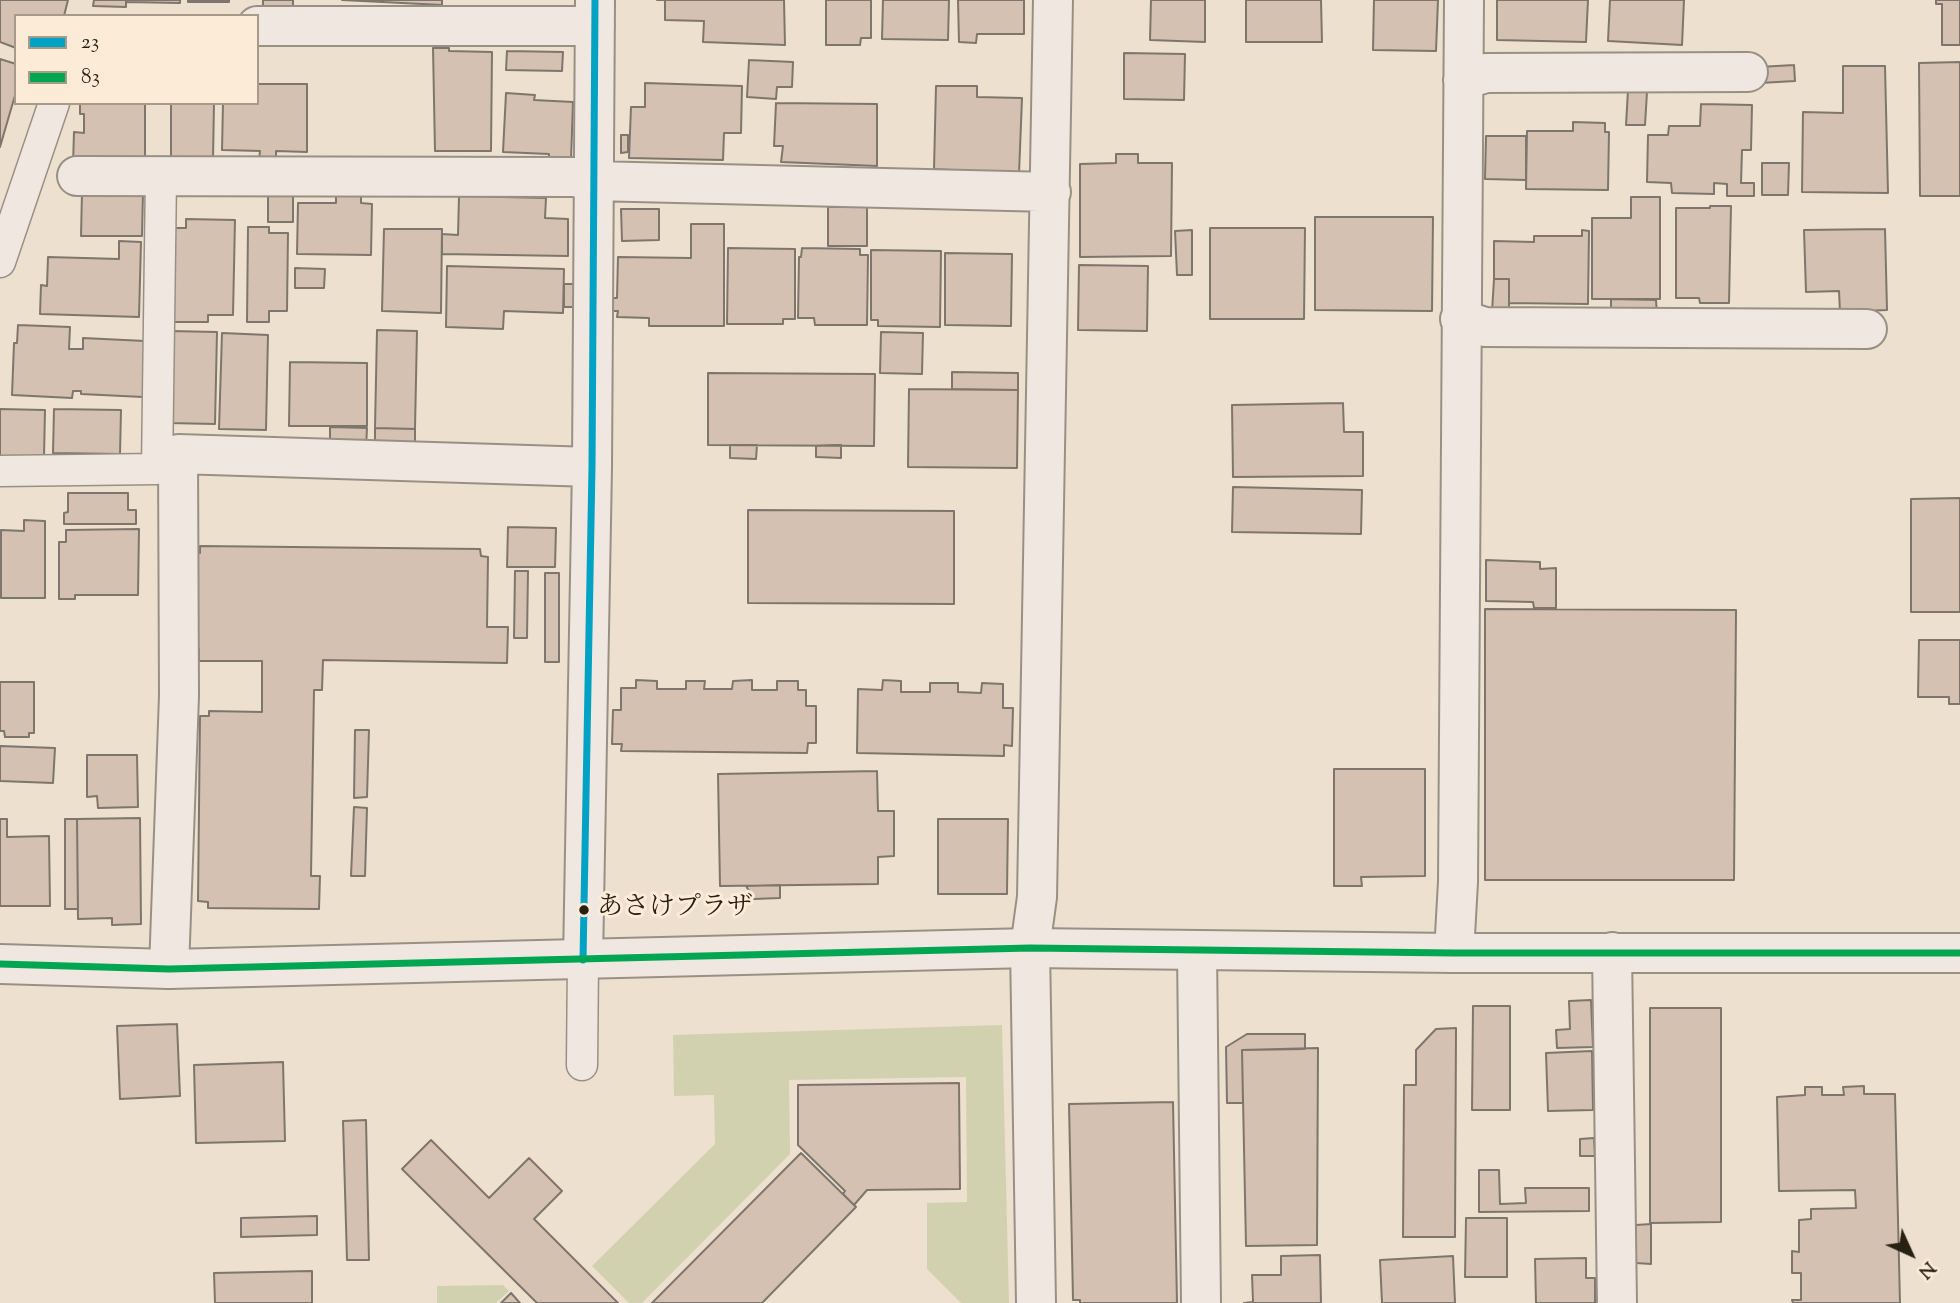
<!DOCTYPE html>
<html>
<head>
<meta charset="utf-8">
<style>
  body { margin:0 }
  #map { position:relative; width:1960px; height:1303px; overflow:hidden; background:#eee0ce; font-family:"Sorts Mill Goudy",serif }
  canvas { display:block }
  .legend { position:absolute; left:14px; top:14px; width:245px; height:91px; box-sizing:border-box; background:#fcecd7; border:2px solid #a89a89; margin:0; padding:9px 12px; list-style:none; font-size:21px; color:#292014 }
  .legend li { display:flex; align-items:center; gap:14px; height:35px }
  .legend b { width:35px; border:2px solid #a89a89 }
  .north { position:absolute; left:1876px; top:1219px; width:70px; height:70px; -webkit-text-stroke:5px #fcecd7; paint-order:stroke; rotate:135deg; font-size:19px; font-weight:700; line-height:28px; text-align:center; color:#292014 }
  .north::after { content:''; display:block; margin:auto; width:24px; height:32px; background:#292014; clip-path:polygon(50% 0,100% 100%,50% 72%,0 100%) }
</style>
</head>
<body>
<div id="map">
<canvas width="1960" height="1303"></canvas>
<ul class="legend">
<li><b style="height:9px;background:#02a2c5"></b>23</li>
<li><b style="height:9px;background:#00a651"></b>83</li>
</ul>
<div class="north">N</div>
</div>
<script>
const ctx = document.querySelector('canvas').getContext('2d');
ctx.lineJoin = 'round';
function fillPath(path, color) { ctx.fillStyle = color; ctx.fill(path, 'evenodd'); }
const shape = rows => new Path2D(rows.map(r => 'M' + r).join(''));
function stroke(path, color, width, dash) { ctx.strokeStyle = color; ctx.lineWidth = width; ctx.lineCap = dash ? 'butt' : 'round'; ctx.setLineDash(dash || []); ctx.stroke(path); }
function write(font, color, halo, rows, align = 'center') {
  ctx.font = font + ' "Sorts Mill Goudy","Noto Serif JP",serif'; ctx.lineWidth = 6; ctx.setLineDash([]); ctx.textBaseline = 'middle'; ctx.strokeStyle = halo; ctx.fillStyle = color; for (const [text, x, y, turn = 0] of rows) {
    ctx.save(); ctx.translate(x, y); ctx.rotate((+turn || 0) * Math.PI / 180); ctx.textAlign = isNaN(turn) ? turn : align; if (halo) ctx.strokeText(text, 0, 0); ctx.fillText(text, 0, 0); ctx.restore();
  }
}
const green = shape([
  [1002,1025,1009,1303,961,1303,927,1269,927,1203,967,1202,966,1077,789,1080,790,1154,642,1303,629,1303,592,1266,715,1144,714,1095,674,1096,673,1035],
  [503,1285,509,1291,496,1303,437,1303,437,1286]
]);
const building = shape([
  [0,0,68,0,64,16,16,16,16,48,0,42,0,0],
  [94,0,126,0,126,7,93,6,94,0],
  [126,0,180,0,180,3,126,2,126,0],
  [188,0,229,0,229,2,188,2,188,0],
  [263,0,293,0,293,6,263,6,263,0],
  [342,0,442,0,442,5,342,0],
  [657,0,784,0,785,45,703,42,704,21,665,20,665,0,657,0],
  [826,0,871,0,871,38,861,38,860,45,826,45,826,0],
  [883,0,949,0,948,40,882,39,883,0],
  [958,0,1024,0,1024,34,977,34,976,43,959,42,958,0],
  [1151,0,1205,0,1205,42,1150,40,1151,0],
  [1246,0,1321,0,1322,42,1246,42,1246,0],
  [1374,0,1438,0,1436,51,1373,50,1374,0],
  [1497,0,1588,0,1586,42,1497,40,1497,0],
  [1610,0,1684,0,1682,45,1608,41,1610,0],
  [1936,0,1960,0,1960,45,1942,45,1942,4,1936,4,1936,0],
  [433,48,449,48,449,51,492,52,491,151,435,151,433,48],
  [507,51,563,52,562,71,506,70,507,51],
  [1124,53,1185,54,1184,100,1124,99,1124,53],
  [0,59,16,64,16,92,0,147,0,59],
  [749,60,793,62,792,87,777,87,776,99,747,97,749,60],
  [1960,62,1960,196,1920,196,1919,63,1960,62],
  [1794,65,1795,81,1760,83,1759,67,1794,65],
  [1843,66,1885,66,1888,193,1802,192,1803,112,1843,113,1843,66],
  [645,83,742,86,741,133,724,133,723,160,629,158,631,107,645,107,645,83],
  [257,84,307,84,307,152,276,151,276,160,259,160,260,151,222,150,223,103,257,103,257,84],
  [936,86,977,86,977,97,1022,98,1019,174,934,169,936,86],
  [1628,90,1647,92,1645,125,1626,125,1628,90],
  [506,93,535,95,534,100,573,102,571,160,549,160,549,154,503,152,506,93],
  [80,103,145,103,145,164,73,164,74,132,84,133,84,114,80,114,80,103],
  [171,103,214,103,213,159,171,159,171,103],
  [776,103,877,104,877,166,781,162,783,146,774,146,776,103],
  [1701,104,1752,105,1751,150,1742,150,1741,183,1754,183,1754,196,1727,196,1727,184,1714,183,1714,194,1672,193,1671,183,1647,182,1648,135,1668,135,1669,126,1700,126,1701,104],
  [1573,122,1605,123,1605,132,1609,132,1608,190,1526,189,1527,131,1573,131,1573,122],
  [621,135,628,135,628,152,621,153,621,135],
  [1486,136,1526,136,1526,180,1485,179,1486,136],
  [1116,154,1138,154,1138,163,1172,163,1171,256,1080,257,1080,164,1116,163,1116,154],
  [1762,163,1789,163,1788,195,1762,195,1762,163],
  [268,190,293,191,293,222,268,222,268,190],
  [82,192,143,192,142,236,81,236,82,192],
  [336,194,361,194,361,203,372,204,371,255,297,254,298,203,336,203,336,194],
  [459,196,546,198,545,218,568,219,568,256,442,254,442,234,458,235,459,196],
  [1631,197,1660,197,1660,299,1592,299,1592,218,1631,218,1631,197],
  [1710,206,1731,206,1729,303,1700,303,1699,298,1676,298,1676,208,1710,208,1710,206],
  [828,207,867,207,867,246,828,246,828,207],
  [621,209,659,209,659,240,622,241,621,209],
  [1315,217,1433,217,1432,311,1315,310,1315,217],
  [186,219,235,220,233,315,208,315,208,322,174,322,174,315,168,315,170,228,186,228,186,219],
  [691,224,724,224,724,326,649,326,649,318,617,317,618,311,610,311,610,298,617,298,618,257,691,258,691,224],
  [248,227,269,227,269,233,288,233,287,311,269,311,269,322,247,322,248,227],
  [1210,228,1305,228,1304,319,1210,319,1210,228],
  [384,229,442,229,441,313,382,311,384,229],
  [1885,229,1887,310,1840,312,1839,291,1806,292,1804,230,1885,229],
  [1192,230,1192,275,1177,275,1175,231,1192,230],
  [1582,230,1589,231,1588,304,1509,303,1509,279,1494,279,1494,241,1534,242,1534,236,1582,236,1582,230],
  [119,241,141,242,139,317,40,314,41,285,47,286,48,257,119,259,119,241],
  [728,248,795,249,795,319,783,319,783,324,727,324,728,248],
  [802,248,860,249,860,255,868,255,867,325,815,325,814,318,798,318,799,257,801,257,802,248],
  [871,250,941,251,940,327,878,326,878,320,871,320,871,250],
  [945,253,1012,254,1011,326,945,325,945,253],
  [1079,265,1148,266,1147,331,1078,330,1079,265],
  [447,266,564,269,563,313,504,311,503,329,446,327,447,266],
  [295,268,325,269,324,288,295,288,295,268],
  [1494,279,1509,279,1509,312,1492,312,1494,279],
  [564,284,576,284,576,307,564,307,564,284],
  [1611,299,1656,300,1657,315,1611,315,1611,299],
  [18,325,70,327,69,349,83,349,83,338,145,341,143,397,81,394,81,391,73,391,72,398,12,395,14,343,17,343,18,325],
  [377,330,417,331,415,429,375,428,377,330],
  [170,331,217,332,215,424,168,423,170,331],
  [881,332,923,333,922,374,880,373,881,332],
  [222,333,268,335,266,430,219,429,222,333],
  [290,362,367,363,367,426,289,426,290,362],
  [952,372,1018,373,1018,390,952,389,952,372],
  [708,373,875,374,874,446,708,445,708,373],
  [909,389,1018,390,1017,468,908,467,909,389],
  [1343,403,1344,432,1363,432,1363,476,1233,477,1232,405,1343,403],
  [0,409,45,410,44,457,0,457,0,409],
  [54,409,121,410,120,454,53,453,54,409],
  [330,427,367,428,366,448,330,447,330,427],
  [375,428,415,429,415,445,375,445,375,428],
  [730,445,757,445,756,459,730,458,730,445],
  [841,445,841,458,816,457,816,446,841,445],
  [1233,487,1362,490,1361,534,1232,532,1233,487],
  [68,493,128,493,128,510,136,510,136,524,64,524,64,513,68,512,68,493],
  [1960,498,1960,612,1911,612,1911,499,1960,498],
  [748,510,954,511,954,604,748,603,748,510],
  [24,520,45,521,45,598,1,598,1,530,24,531,24,520],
  [508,527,556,528,555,567,507,567,508,527],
  [139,529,138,595,75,595,75,599,59,599,59,542,66,542,66,530,139,529],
  [200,546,480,549,481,556,488,557,487,627,508,627,507,663,323,660,322,690,314,690,311,876,320,876,319,909,208,908,208,902,198,901,200,716,209,716,209,711,262,712,262,661,199,661,199,649,197,649,198,553,200,553,200,546],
  [1486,560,1540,562,1540,569,1556,568,1556,608,1534,608,1533,602,1486,601,1486,560],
  [515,571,528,571,527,638,514,638,515,571],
  [545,573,559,573,559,662,545,662,545,573],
  [1485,609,1736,610,1734,880,1485,880,1485,609],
  [1919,640,1960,640,1960,704,1949,704,1949,697,1918,697,1919,640],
  [636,680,657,681,657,689,686,689,686,681,705,681,704,689,732,689,733,681,752,680,752,690,777,690,777,681,798,681,798,690,806,690,806,706,816,706,816,743,808,743,807,753,621,751,622,744,612,744,613,710,621,710,621,688,636,688,636,680],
  [883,680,901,681,901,692,930,692,930,683,958,683,958,692,981,693,982,683,1003,684,1003,708,1013,708,1012,746,1004,745,1004,756,857,753,858,689,882,690,883,680],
  [0,682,34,682,34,733,29,733,29,737,5,737,4,731,0,731,0,682],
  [355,730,369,730,367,797,354,798,355,730],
  [0,746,55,748,53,783,0,781,0,746],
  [87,755,137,755,138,807,98,808,97,796,87,797,87,755],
  [1334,769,1425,769,1425,876,1361,877,1362,886,1334,886,1334,769],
  [877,771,878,811,894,811,894,856,878,857,878,884,720,886,718,774,877,771],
  [354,807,367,808,365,876,351,876,354,807],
  [140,818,141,924,112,925,112,918,78,919,77,819,140,818],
  [0,819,7,819,7,837,49,836,50,906,0,906,0,819],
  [65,819,77,819,78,909,65,909,65,819],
  [938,819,1008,819,1007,894,938,894,938,819],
  [780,885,780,898,754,899,746,886,780,885],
  [1591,1000,1593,1047,1557,1048,1556,1030,1570,1029,1569,1001,1591,1000],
  [1473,1006,1510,1006,1510,1110,1472,1110,1473,1006],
  [1650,1008,1721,1008,1721,1222,1650,1223,1650,1008],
  [177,1024,180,1096,120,1099,117,1026,177,1024],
  [1456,1028,1455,1237,1403,1237,1404,1085,1416,1085,1416,1050,1436,1029,1456,1028],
  [1247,1034,1305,1034,1305,1049,1242,1050,1243,1103,1227,1103,1226,1047,1247,1034],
  [1318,1048,1317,1245,1246,1246,1242,1050,1318,1048],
  [1592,1051,1593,1110,1548,1111,1546,1053,1592,1051],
  [283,1062,285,1141,196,1143,194,1065,283,1062],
  [959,1083,960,1189,867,1190,854,1205,843,1194,845,1191,798,1145,798,1085,959,1083],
  [1864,1086,1864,1094,1895,1094,1900,1303,1793,1303,1792,1300,1801,1300,1801,1273,1792,1273,1792,1251,1799,1252,1799,1220,1811,1219,1811,1209,1856,1208,1855,1190,1779,1191,1777,1097,1805,1095,1805,1087,1822,1087,1822,1095,1844,1095,1843,1087,1864,1086],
  [1173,1102,1177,1303,1080,1303,1080,1300,1073,1300,1069,1104,1173,1102],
  [366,1120,369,1260,347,1260,343,1121,366,1120],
  [1594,1138,1595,1156,1580,1156,1580,1139,1594,1138],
  [431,1140,489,1198,529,1158,562,1191,534,1219,618,1303,537,1303,402,1169,431,1140],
  [801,1153,856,1207,762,1303,652,1303,801,1153],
  [1479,1170,1499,1170,1500,1204,1526,1203,1525,1188,1589,1188,1589,1211,1479,1212,1479,1170],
  [317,1216,317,1235,241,1237,241,1218,317,1216],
  [1466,1218,1507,1218,1507,1277,1465,1277,1466,1218],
  [1651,1224,1651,1264,1636,1263,1636,1225,1651,1224],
  [1320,1255,1321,1303,1244,1303,1253,1302,1252,1275,1281,1275,1281,1256,1320,1255],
  [1453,1256,1455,1303,1382,1303,1380,1260,1453,1256],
  [1586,1258,1586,1278,1595,1278,1595,1303,1536,1303,1535,1259,1586,1258],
  [312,1271,312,1303,215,1303,214,1273,312,1271],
  [511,1293,520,1303,501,1303,511,1293]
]);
const service = shape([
  [0,262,54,103],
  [0,471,157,469,161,176],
  [582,1065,583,960]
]);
const minor = shape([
  [257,26,595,26],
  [1463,80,1486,73,1748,72],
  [77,176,574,177,593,181,1051,192],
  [1460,319,1485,327,1867,329],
  [1197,951,1201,1303],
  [1612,952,1617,1303],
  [1454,953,1458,882,1464,0],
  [583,960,592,467,595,0],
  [169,969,179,696,178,454,592,467],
  [1036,1303,1030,948,1037,897,1053,0]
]);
const tertiary = shape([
  [0,964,169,969,1030,948,1454,953,1960,953]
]);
const bus1 = shape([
  [583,960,592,467,595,0]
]);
const bus2 = shape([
  [0,964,169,969,1030,948,1454,953,1960,953]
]);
const markers = [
  [584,910,6,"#292014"]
];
const busNames = [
  ["あさけプラザ",597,910]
];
fillPath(green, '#d1d1b0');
fillPath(building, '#d4c1b2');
stroke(building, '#7e766c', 2);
stroke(service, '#999085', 33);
stroke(minor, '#999085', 42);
stroke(tertiary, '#999085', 42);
stroke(service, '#f0e8e0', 30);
stroke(minor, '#f0e8e0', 38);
stroke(tertiary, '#f0e8e0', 38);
stroke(bus1, '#02a2c5', 7);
stroke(bus2, '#00a651', 7);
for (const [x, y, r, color] of markers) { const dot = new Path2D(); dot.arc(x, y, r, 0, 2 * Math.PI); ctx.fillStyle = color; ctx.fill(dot); stroke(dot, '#fcecd7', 2.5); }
write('26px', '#292014', '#fcecd7', busNames, 'left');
</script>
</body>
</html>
